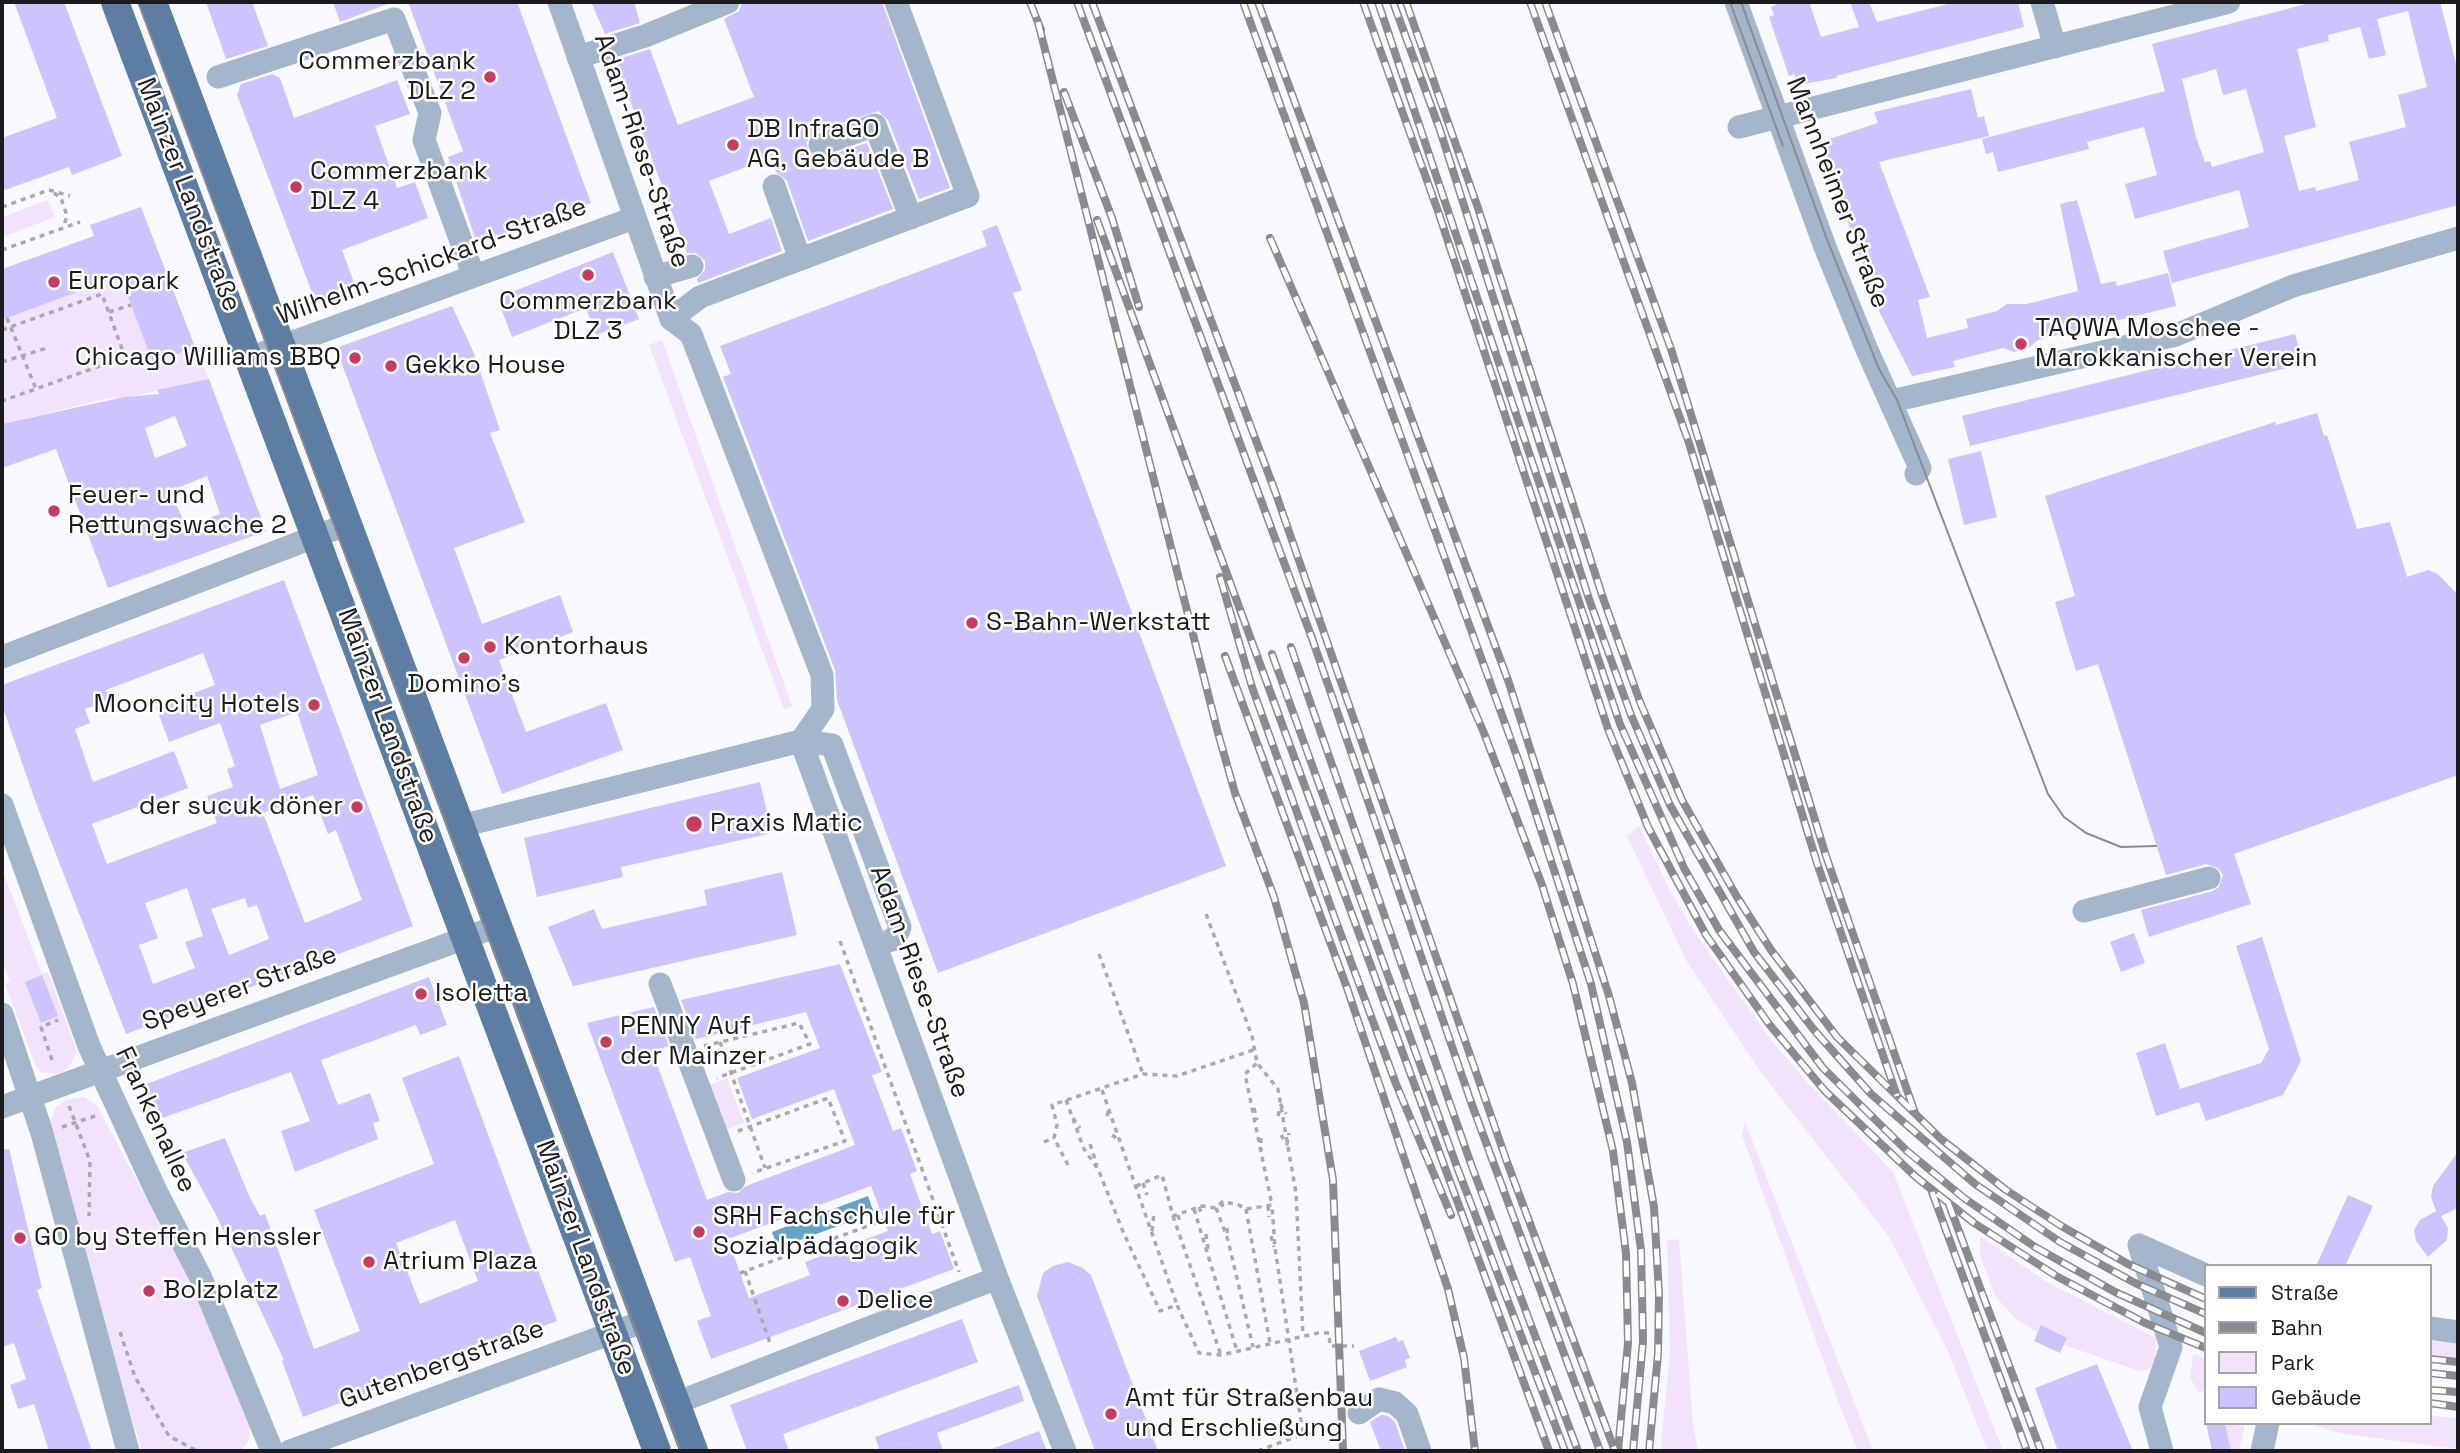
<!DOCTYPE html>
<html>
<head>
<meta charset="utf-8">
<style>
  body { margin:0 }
  #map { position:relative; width:2460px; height:1453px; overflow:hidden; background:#f7f9fe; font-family:"Space Grotesk",sans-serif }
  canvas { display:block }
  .frame { position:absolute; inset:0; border:4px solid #1b1b1d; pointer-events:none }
  .legend { position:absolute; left:2204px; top:1264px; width:228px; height:161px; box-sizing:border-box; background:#fff; border:2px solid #a4a4a5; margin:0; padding:9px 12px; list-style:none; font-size:21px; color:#1b1b1d }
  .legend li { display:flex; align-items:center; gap:14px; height:35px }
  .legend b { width:35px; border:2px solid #a4a4a5 }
</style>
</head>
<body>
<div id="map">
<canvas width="2460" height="1453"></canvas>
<div class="frame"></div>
<ul class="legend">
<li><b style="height:9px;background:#5d7da3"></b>Straße</li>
<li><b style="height:9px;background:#8a8b8f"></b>Bahn</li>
<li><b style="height:19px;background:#f2e2fd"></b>Park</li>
<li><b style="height:19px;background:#cdc3fe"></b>Gebäude</li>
</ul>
</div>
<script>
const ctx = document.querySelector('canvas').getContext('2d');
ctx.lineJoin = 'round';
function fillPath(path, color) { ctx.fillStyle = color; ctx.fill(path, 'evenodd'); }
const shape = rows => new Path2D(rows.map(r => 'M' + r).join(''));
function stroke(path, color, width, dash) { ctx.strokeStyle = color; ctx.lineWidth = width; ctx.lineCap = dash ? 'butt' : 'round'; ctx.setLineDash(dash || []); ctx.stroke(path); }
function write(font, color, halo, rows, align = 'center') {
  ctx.font = font + ' "Space Grotesk",sans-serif'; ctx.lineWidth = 5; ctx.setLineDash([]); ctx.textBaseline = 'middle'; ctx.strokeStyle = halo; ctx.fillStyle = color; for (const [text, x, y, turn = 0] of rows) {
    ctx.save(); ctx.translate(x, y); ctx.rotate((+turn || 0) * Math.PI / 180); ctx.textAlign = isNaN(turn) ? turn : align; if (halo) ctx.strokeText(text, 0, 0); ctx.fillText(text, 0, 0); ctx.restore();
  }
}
const green = shape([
  [48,200,55,217,2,237,2,217],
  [120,276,153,362,195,347,209,379,133,396,108,398,2,424,2,320],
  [662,340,792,706,784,709,649,345],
  [1639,826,1670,891,1699,939,1771,1040,1807,1082,1893,1172,2003,1451,1988,1451,1947,1349,1889,1237,1760,1071,1686,960,1627,836],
  [2,869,42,974,48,972,77,1051,69,1067,59,1074,43,1073,36,1066,5,984,10,981,2,960],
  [727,1078,744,1123,722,1131,706,1087],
  [84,1097,97,1106,190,1280,250,1425,249,1439,241,1451,142,1451,97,1302,51,1120,56,1107,67,1100],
  [1745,1122,1873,1451,1858,1451,1839,1404,1742,1135],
  [1980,1236,2047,1282,2156,1338,2155,1361,2149,1369,2139,1371,2064,1345,2067,1338,2042,1326,2038,1333,2016,1319,1995,1296,1980,1255],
  [1679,1239,1693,1424,1698,1451,1664,1451,1661,1444,1670,1353,1667,1241],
  [2430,1335,2458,1337,2458,1359,2430,1355],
  [2193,1354,2206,1359,2206,1390,2199,1392,2190,1378],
  [2430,1416,2458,1418,2458,1449,2345,1434,2304,1423,2430,1423],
  [2225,1423,2245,1423,2239,1451,2231,1451]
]);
const water = shape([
  [868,1196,874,1213,778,1248,772,1232]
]);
const building = shape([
  [14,2,64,2,122,156,72,175,69,167,2,191,2,138,57,118],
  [206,2,252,2,268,46,226,59],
  [333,2,389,2,390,3,340,22],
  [408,2,517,2,591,203,477,244,448,157,463,151],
  [591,2,634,2,640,23,605,34],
  [742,2,882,2,950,188,919,199,888,120,878,111,815,132,806,143,811,155,817,159,867,143,893,209,808,241,787,181,776,172,770,158,709,181,729,234,771,218,782,251,698,283,697,279,705,270,705,261,696,253,687,253,615,60,650,49,678,125,754,97,724,19,739,11],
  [1782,2,1809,2,1821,37,1859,27,1850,2,1869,2,1877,22,1956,2,2018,2,2024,27,1836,76,1837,78,1798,85,1794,74,1789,76,1769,17,1774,15,1771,7],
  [2314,2,2440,2,2458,71,2458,205,2172,283,2163,251,2249,227,2239,190,2135,219,2125,184,2157,175,2144,127,2087,142,2089,149,1998,172,1993,152,1986,154,1982,139,2165,91,2152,44],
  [2408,11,2427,87,2398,95,2406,127,2349,142,2359,180,2316,191,2315,187,2299,191,2284,136,2316,127,2297,49,2329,41,2328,35,2360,27,2369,59,2386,55,2377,19],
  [2216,69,2223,95,2246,89,2264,152,2212,167,2210,161,2205,162,2196,137,2182,79],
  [272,74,280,78,294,118,397,80,410,114,375,126,397,188,415,182,428,218,342,250,356,288,316,303,237,95,241,84],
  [1971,89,1978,118,1984,116,1989,136,1879,162,1930,297,1918,300,1927,338,1968,328,1966,319,1997,311,2007,304,2027,304,2078,291,2060,204,2077,200,2101,284,2116,281,2117,286,2168,273,2176,306,2038,340,2026,350,2014,352,2003,348,1953,361,1955,367,1912,376,1879,311,1820,142,1878,123,1874,112],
  [141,207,195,347,153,363,120,276,2,320,2,269,94,236,90,225],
  [997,225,1022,290,1013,293,1226,866,938,973,837,700,835,670,723,377,731,374,720,346,987,246,982,231],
  [613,252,639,319,596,335,586,308,512,337,497,298],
  [452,306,473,351,500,430,490,433,525,522,454,548,482,624,560,595,573,632,499,660,526,732,606,703,623,750,502,794,336,348],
  [2295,334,2303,364,1970,446,1962,416],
  [209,379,266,531,108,588,56,449,2,468,2,424,124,397,159,394,157,390],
  [175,416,187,446,155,458,145,428],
  [207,476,220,514,186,526,170,491],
  [2317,413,2324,436,2327,435,2357,529,2390,522,2407,577,2428,570,2438,574,2458,595,2458,775,2234,854,2251,904,2149,937,2141,910,2213,891,2219,887,2223,875,2218,868,2206,864,2166,875,2098,664,2076,671,2067,642,2055,602,2075,596,2045,496,2275,422,2276,425],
  [1981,451,1997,517,1964,525,1948,459],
  [284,580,413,926,126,1034,36,803,2,705,2,685],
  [203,653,215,685,156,707,169,742,220,723,235,766,227,769,233,787,207,796,217,823,107,864,92,824,188,788,174,751,93,782,75,729,90,723,85,709,110,700,106,690],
  [297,712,318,775,280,789,260,725],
  [313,795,328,834,336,830,362,900,305,923,263,813],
  [187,888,203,936,185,942,195,968,153,984,139,945,158,938,145,903],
  [245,898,248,908,257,905,269,939,229,955,211,909],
  [760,782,772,833,621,867,623,877,537,897,524,838],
  [782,872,797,935,573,986,548,927,594,909,602,929,707,905,704,890],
  [2134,933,2145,963,2121,972,2110,942],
  [2262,937,2301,1061,2283,1095,2206,1121,2199,1102,2156,1116,2136,1053,2165,1043,2180,1089,2261,1063,2269,1049,2236,946],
  [840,964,882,1072,872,1075,893,1131,901,1128,917,1171,910,1174,932,1234,940,1231,954,1269,711,1359,697,1321,711,1316,690,1257,675,1262,587,1023,654,1007,669,1046,652,1051,707,1200,728,1192,738,1193,746,1186,855,1145,834,1089,752,1119,737,1078,820,1048,806,1012,696,1039,681,1000],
  [871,1186,888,1231,805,1262,810,1275,749,1298,728,1239],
  [42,975,58,1016,41,1023,25,982],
  [429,977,447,1025,420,1035,416,1025,321,1060,338,1105,370,1093,380,1121,373,1123,378,1139,295,1172,281,1131,310,1121,291,1072,154,1121,141,1086],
  [459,1056,557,1321,303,1417,282,1361,284,1360,214,1211,182,1153,225,1138,250,1198,260,1216,265,1214,314,1349,360,1331,314,1210,434,1164,402,1078],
  [455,1220,478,1281,420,1304,396,1243],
  [9,1149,42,1288,37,1290,92,1451,49,1451,34,1404,18,1409,10,1385,26,1379,14,1343,2,1347,2,1150],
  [2458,1152,2458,1208,2441,1216,2448,1228,2447,1240,2428,1257,2416,1241,2414,1230,2420,1220,2436,1211,2431,1197,2433,1186],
  [2348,1195,2373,1206,2345,1266,2316,1266],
  [1068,1262,1083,1268,1091,1275,1158,1451,1095,1451,1037,1296,1043,1273,1053,1266],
  [962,1319,978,1362,783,1434,789,1451,747,1451,730,1405],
  [2041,1325,2067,1338,2060,1353,2034,1341],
  [1396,1337,1398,1342,1403,1340,1410,1358,1405,1360,1407,1367,1370,1381,1359,1351],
  [2097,1364,2133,1451,2058,1451,2035,1388],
  [1019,1385,1024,1401,937,1433,943,1451,880,1451,875,1437],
  [1381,1415,1388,1416,1395,1422,1405,1451,1381,1451,1370,1422],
  [2206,1423,2225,1423,2231,1451,2212,1451],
  [1039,1431,1047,1451,990,1451,989,1450]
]);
const path = shape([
  [54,193,61,198,67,216,63,228],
  [2,207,49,190,70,196],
  [2,250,80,222],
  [109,312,131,305],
  [7,318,36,389],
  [2,330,102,294,125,357,2,401],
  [2,362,47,348],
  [1206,914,1252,1036,1257,1063,1278,1089,1296,1193,1303,1335],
  [840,941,959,1272],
  [1099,954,1143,1074],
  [720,1042,765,1168],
  [704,1046,799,1023,810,1044,717,1078],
  [52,1060,41,1027,58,1020],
  [1102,1090,1177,1305],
  [1066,1100,1084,1149,1098,1169,1124,1234,1160,1311,1177,1305,1199,1353,1221,1355,1318,1333,1329,1333,1330,1346,1354,1346],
  [69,1106,90,1161,89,1216],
  [1254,1108,1257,1120],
  [1107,1116,1109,1108],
  [1278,1116,1281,1105,1286,1114],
  [1073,1118,1080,1128],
  [62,1127,98,1115],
  [738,1131,828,1098,845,1141,752,1173],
  [1112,1135,1120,1141],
  [1281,1135,1287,1144,1289,1133],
  [1261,1138,1261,1150],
  [1044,1142,1054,1138],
  [1090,1144,1097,1165],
  [1068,1165,1054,1138,1057,1125,1052,1105,1143,1074,1177,1076,1256,1049],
  [1143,1183,1147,1195],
  [1136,1186,1162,1175,1173,1216,1202,1206,1216,1208,1222,1202,1237,1204,1246,1209,1272,1205,1245,1074,1257,1063],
  [1222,1202,1223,1210],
  [1268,1206,1269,1217],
  [1199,1207,1202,1215],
  [1216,1208,1228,1240,1253,1347],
  [1194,1209,1237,1351],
  [1246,1209,1270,1343],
  [1178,1215,1180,1222],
  [1173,1216,1221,1355],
  [1227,1228,1228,1238],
  [1152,1231,1154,1213],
  [1206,1234,1208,1249],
  [1271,1236,1274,1247],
  [745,1271,770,1343],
  [740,1273,884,1220],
  [120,1332,135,1377,169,1436,197,1451],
  [1258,1451,1303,1434,1275,1248,1272,1205]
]);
const minor = shape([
  [559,2,671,319],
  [1736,2,1825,247,1867,350,1920,468,1916,474],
  [2042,2,2055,47],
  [578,57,645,36,728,2],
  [218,77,394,19,430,113,424,140,473,274],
  [1739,127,2229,2],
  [820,145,875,125,911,218],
  [774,186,800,259],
  [655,277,692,266],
  [671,319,700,297,968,196,896,2],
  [671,319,691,334,822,675,823,709,801,741],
  [249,358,634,218],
  [1892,401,2176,335,2293,286,2458,238],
  [2,657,348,524],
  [801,741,997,1278,1065,1451],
  [2,805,89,1046,157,1193,200,1276,272,1451],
  [461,826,801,741,832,745,900,927,895,939,876,945],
  [2084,911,2209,878],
  [660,984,734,1180],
  [2,1014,42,1133,128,1451],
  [2,1107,498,926],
  [2139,1245,2171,1347,2150,1407,2162,1451],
  [2139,1245,2206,1275],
  [2430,1328,2458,1332],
  [676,1403,997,1278],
  [1359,1413,1379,1399,1395,1403,1407,1414,1420,1451],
  [290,1451,645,1321],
  [2262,1451,2268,1423]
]);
const major = shape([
  [115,2,657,1451],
  [153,2,694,1451]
]);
const tram = shape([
  [138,2,681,1451],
  [1730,2,1783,146],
  [1741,2,1826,237,1879,369,1897,400,2048,794,2064,817,2086,833,2121,847,2156,846]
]);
const rail = shape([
  [1030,2,1041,30],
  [1077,2,1313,641,1471,1102,1600,1451],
  [1092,2,1276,494,1507,1162,1615,1451],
  [1243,2,1519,762,1591,984,1627,1142,1641,1250,1643,1341,1633,1451],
  [1258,2,1509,683,1609,996,1632,1083,1654,1207,1659,1294,1658,1354,1649,1451],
  [1363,2,1439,214,1608,729,1648,827,1706,935,1769,1024,1825,1091,1916,1177,1974,1223,2058,1277,2145,1323,2206,1348],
  [1378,2,1620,724,1684,868,1719,930,1823,1068,1907,1151,1964,1198,2035,1247,2115,1292,2206,1333],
  [1393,2,1440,130,1589,599,1631,715,1670,805,1754,952,1814,1030,1871,1094,1975,1184,2060,1242,2135,1283,2206,1314],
  [1406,2,1478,208,1602,595,1640,702,1682,800,1737,897,1771,950,1837,1037,1941,1139,2006,1190,2063,1227,2128,1264,2206,1299],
  [1530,2,1689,443,1817,863,1897,1096],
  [1545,2,1671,349,1826,856,1915,1113],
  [1038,22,1218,733,1235,793,1274,897,1304,1003,1333,1180,1343,1451],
  [1064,92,1112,218,1139,307],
  [1097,220,1549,1451],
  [1270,238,1484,733,1542,885,1573,984,1613,1151,1626,1253,1628,1343,1618,1451],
  [1220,577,1252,687,1333,913,1396,1084,1451,1215],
  [1291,647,1471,1164,1578,1451],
  [1272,654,1457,1167,1565,1451],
  [1225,656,1347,988,1448,1289,1464,1358,1475,1451],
  [1932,1192,2027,1451],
  [1948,1202,2041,1451],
  [2430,1359,2458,1362],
  [2430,1373,2458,1376],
  [2430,1390,2458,1392],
  [2430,1403,2458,1407]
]);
const markers = [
  [490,77,7,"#c93a60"],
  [733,145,7,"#c93a60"],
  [296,187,7,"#c93a60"],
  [588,275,7,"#c93a60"],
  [54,282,7,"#c93a60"],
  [2021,344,7,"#c93a60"],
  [355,358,7,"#c93a60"],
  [391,366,7,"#c93a60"],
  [54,511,7,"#c93a60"],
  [972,623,7,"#c93a60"],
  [490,647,7,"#c93a60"],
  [464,658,7,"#c93a60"],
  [314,705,7,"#c93a60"],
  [357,807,7,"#c93a60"],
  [694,824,9,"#c93a60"],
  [421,994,7,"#c93a60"],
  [606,1042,7,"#c93a60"],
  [699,1232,7,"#c93a60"],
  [20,1238,7,"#c93a60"],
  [369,1262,7,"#c93a60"],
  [149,1291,7,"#c93a60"],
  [843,1301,7,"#c93a60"],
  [1111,1414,7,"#c93a60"]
];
const poiNames = [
  ["Commerzbank",476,62,"right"],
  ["DLZ 2",476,92,"right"],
  ["DB InfraGO",747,130],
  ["AG, Gebäude B",747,160],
  ["Commerzbank",310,172],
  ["DLZ 4",310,202],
  ["Europark",68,282],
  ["Commerzbank",588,302,"center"],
  ["DLZ 3",588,332,"center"],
  ["TAQWA Moschee -",2035,329],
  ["Marokkanischer Verein",2035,359],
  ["Chicago Williams BBQ",341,358,"right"],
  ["Gekko House",405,366],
  ["Feuer- und",68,496],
  ["Rettungswache 2",68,526],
  ["S-Bahn-Werkstatt",986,623],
  ["Kontorhaus",504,647],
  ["Domino's",464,685,"center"],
  ["Mooncity Hotels",300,705,"right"],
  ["der sucuk döner",343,807,"right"],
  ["Praxis Matic",710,824],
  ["Isoletta",435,994],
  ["PENNY Auf",620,1027],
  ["der Mainzer",620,1057],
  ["SRH Fachschule für",713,1217],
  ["Sozialpädagogik",713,1247],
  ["GO by Steffen Henssler",34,1238],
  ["Atrium Plaza",383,1262],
  ["Bolzplatz",163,1291],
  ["Delice",857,1301],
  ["Amt für Straßenbau",1125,1399],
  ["und Erschließung",1125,1429]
];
const streetNames = [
  ["Adam-Riese-Straße",641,151,71],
  ["Mannheimer Straße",1837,193,69],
  ["Mainzer Landstraße",188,195,69],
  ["Wilhelm-Schickard-Straße",432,262,-20],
  ["Mainzer Landstraße",387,726,70],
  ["Adam-Riese-Straße",919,982,70],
  ["Speyerer Straße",240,989,-20],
  ["Frankenallee",155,1120,65],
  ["Mainzer Landstraße",585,1258,70],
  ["Gutenbergstraße",442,1365,-20]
];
fillPath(green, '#f2e2fd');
fillPath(water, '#65a3c6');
fillPath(building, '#cdc3fe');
stroke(path, '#a8aaae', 3.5, [5, 5]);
stroke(minor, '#a4b6cc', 23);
stroke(major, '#5d7da3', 28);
stroke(tram, '#8a8b8f', 2);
stroke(rail, '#8a8b8f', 8);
stroke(rail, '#fff', 5, [16]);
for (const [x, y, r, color] of markers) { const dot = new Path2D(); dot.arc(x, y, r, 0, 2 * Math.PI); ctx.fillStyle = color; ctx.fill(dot); stroke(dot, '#fff', 2.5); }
write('26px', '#1b1b1d', '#fff', poiNames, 'left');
write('26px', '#1b1b1d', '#fff', streetNames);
</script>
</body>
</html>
